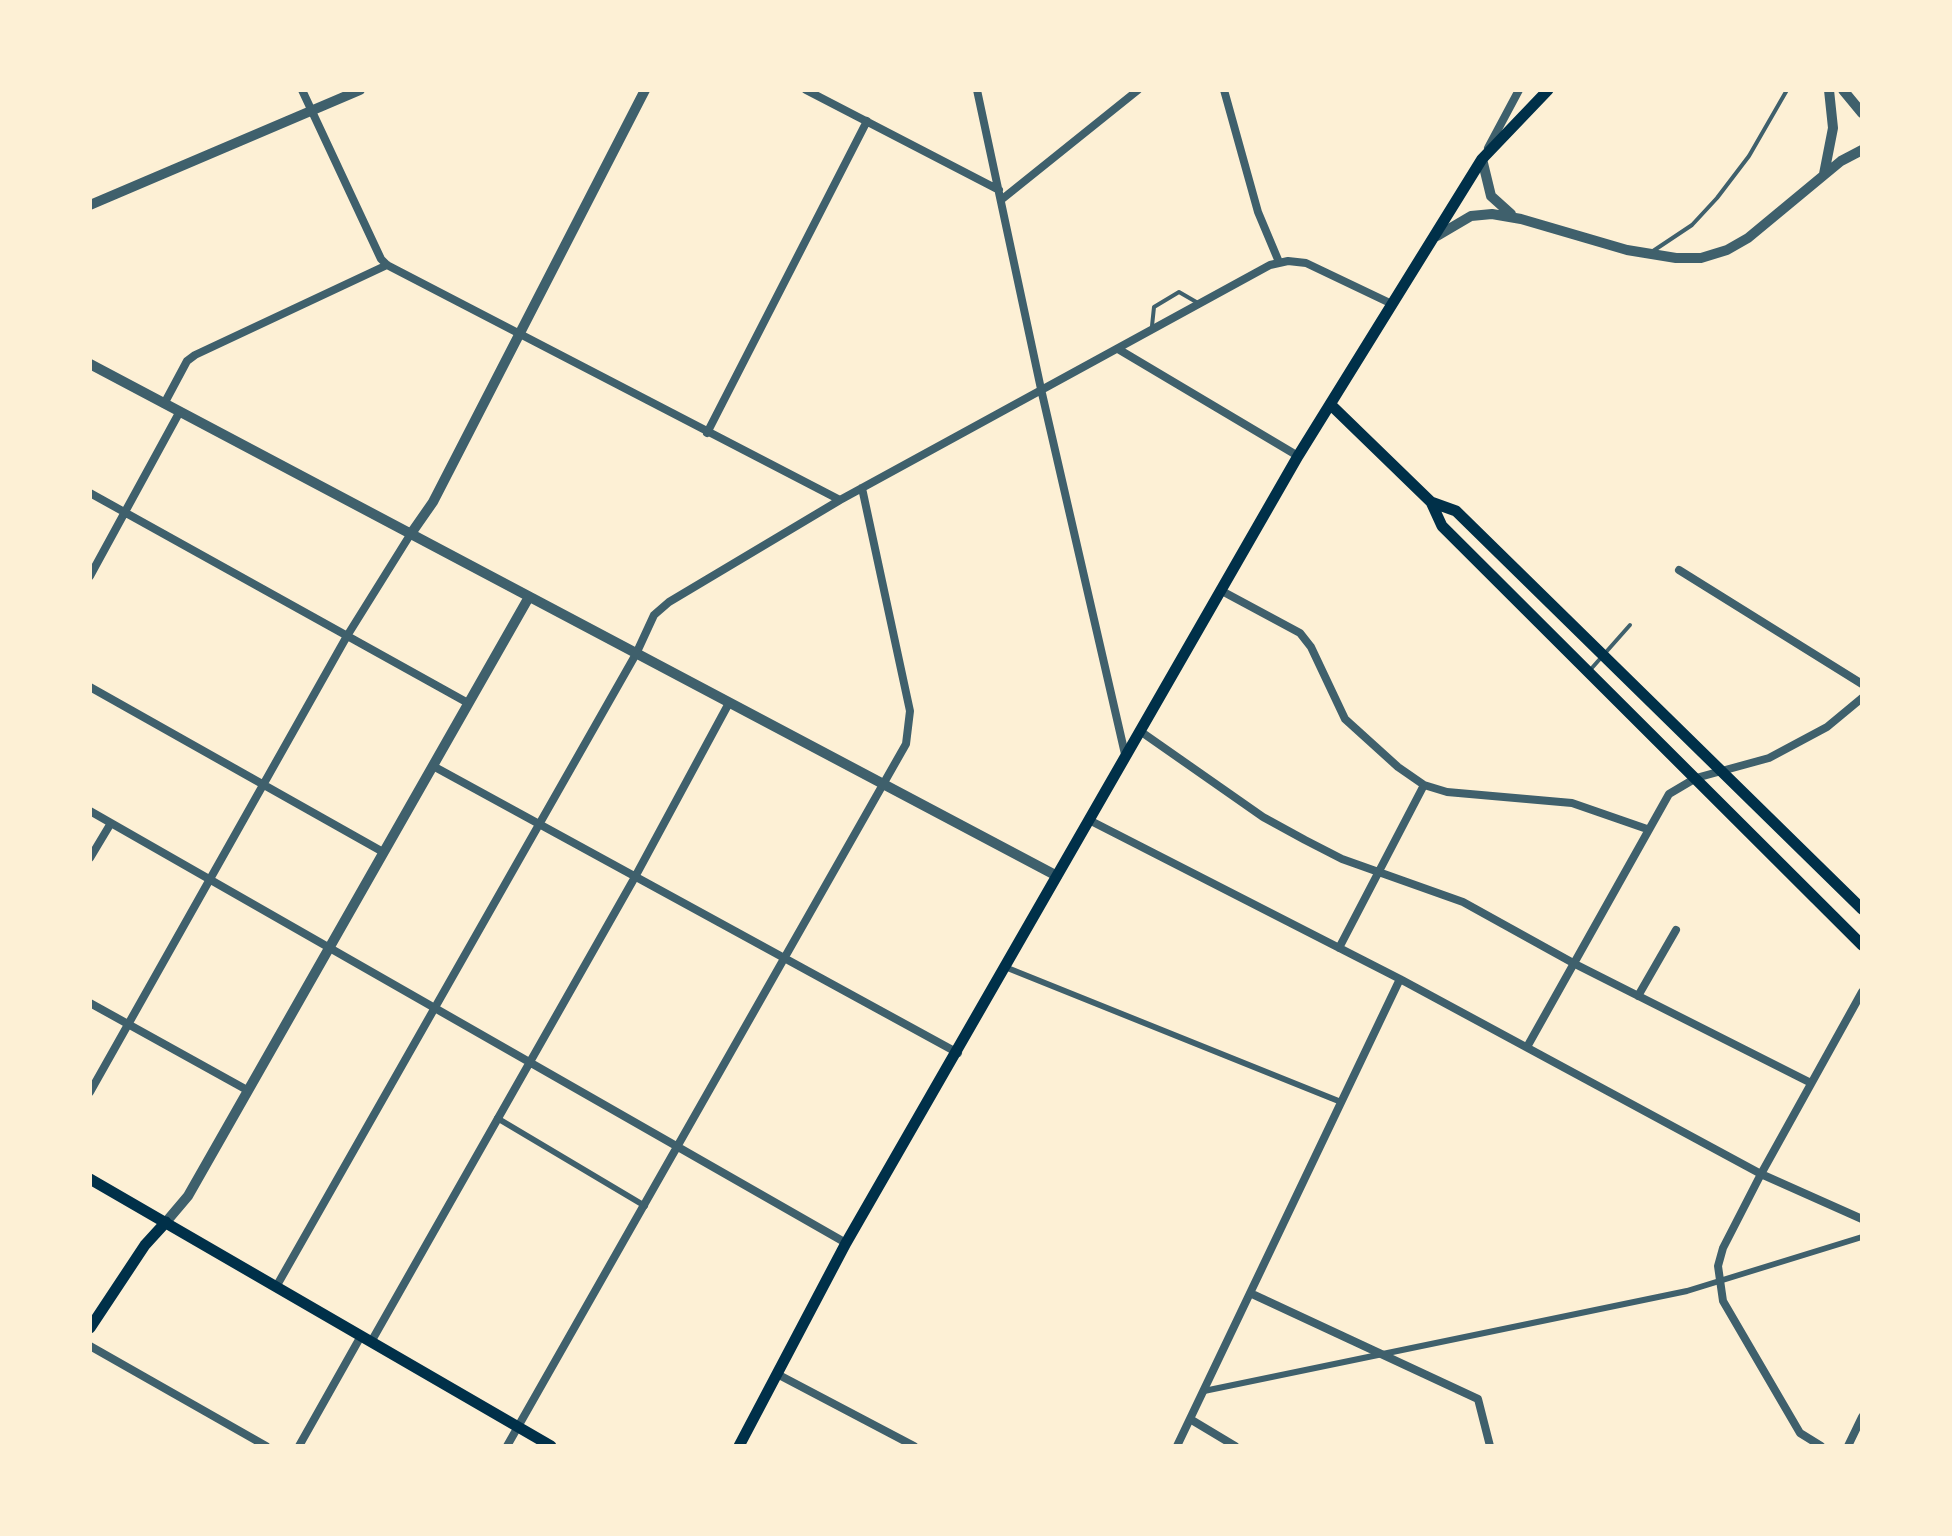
<!DOCTYPE html>
<html>
<head>
<meta charset="utf-8">
<style>
  body { margin:0 }
  #map { position:relative; width:1952px; height:1536px; overflow:hidden; background:#fdf0d5; font-family:"Work Sans",sans-serif }
  canvas { display:block }
  .frame { position:absolute; inset:0; border:92px solid #fdf0d5; pointer-events:none }
</style>
</head>
<body>
<div id="map">
<canvas width="1952" height="1536"></canvas>
<div class="frame"></div>
</div>
<script>
const ctx = document.querySelector('canvas').getContext('2d');
ctx.lineJoin = 'round';
const shape = rows => new Path2D(rows.map(r => 'M' + r).join(''));
function stroke(path, color, width, dash) { ctx.strokeStyle = color; ctx.lineWidth = width; ctx.lineCap = dash ? 'butt' : 'round'; ctx.setLineDash(dash || []); ctx.stroke(path); }
const service = shape([
  [1653,251,1692,225,1717,198,1749,156,1787,90],
  [1152,326,1154,307,1179,292,1198,303],
  [1591,669,1630,625]
]);
const pedestrian = shape([
  [1005,967,1341,1102],
  [497,1118,645,1206],
  [1204,1391,1687,1291,1862,1237]
]);
const minor = shape([
  [302,90,381,259,387,265,840,500],
  [806,90,999,190],
  [977,90,1041,389,1125,754],
  [1224,90,1258,212,1279,262],
  [1488,148,1519,90],
  [1001,200,1138,90],
  [1118,349,1298,456],
  [164,404,187,361,195,355,387,265],
  [707,433,867,121],
  [90,493,468,703],
  [1679,570,1862,684],
  [90,576,179,413],
  [1220,590,1300,633,1311,647,1345,719,1398,767,1424,785,1447,792,1572,803,1647,829],
  [90,687,383,852],
  [1140,731,1263,817,1305,840,1342,859,1463,902,1575,964,1811,1083],
  [433,766,958,1053],
  [90,811,846,1243],
  [1089,820,1400,979,1761,1174,1862,1219],
  [90,858,111,823],
  [1339,948,1424,785],
  [1638,996,1676,930],
  [90,1003,247,1090],
  [1527,1047,1669,794,1696,778,1769,758,1827,727,1862,698],
  [90,1092,347,636,410,535],
  [276,1287,636,654,654,615,669,602,840,500,1270,265,1288,261,1306,263,1392,304],
  [1250,1293,1478,1399,1490,1446],
  [371,1342,635,877,729,703],
  [90,1346,266,1446],
  [779,1375,914,1446],
  [1190,1419,1235,1446],
  [299,1446,361,1336],
  [507,1446,906,744,910,711,862,488],
  [1177,1446,1400,979],
  [1821,1446,1800,1433,1723,1301,1718,1266,1723,1248,1761,1174,1862,992],
  [1848,1446,1862,1417]
]);
const tertiary = shape([
  [1843,90,1862,113],
  [1482,159,1491,196,1511,214],
  [1824,174,1833,128,1829,90],
  [90,205,360,90],
  [1437,236,1471,216,1492,214,1521,219,1627,250,1676,258,1701,258,1727,250,1748,238,1841,161,1862,150],
  [90,364,1057,876],
  [410,535,433,502,645,90],
  [166,1222,188,1196,529,597]
]);
const secondary = shape([
  [1330,404,1431,502,1456,511,1862,909],
  [1431,502,1442,526,1862,945],
  [90,1179,551,1446],
  [90,1328,145,1245,166,1222],
  [739,1446,846,1243,1298,456,1482,159,1548,90]
]);
stroke(service, '#3f606c', 4);
stroke(pedestrian, '#3f606c', 6);
stroke(minor, '#3f606c', 8);
stroke(tertiary, '#3f606c', 10);
stroke(secondary, '#003049', 11);
</script>
</body>
</html>
